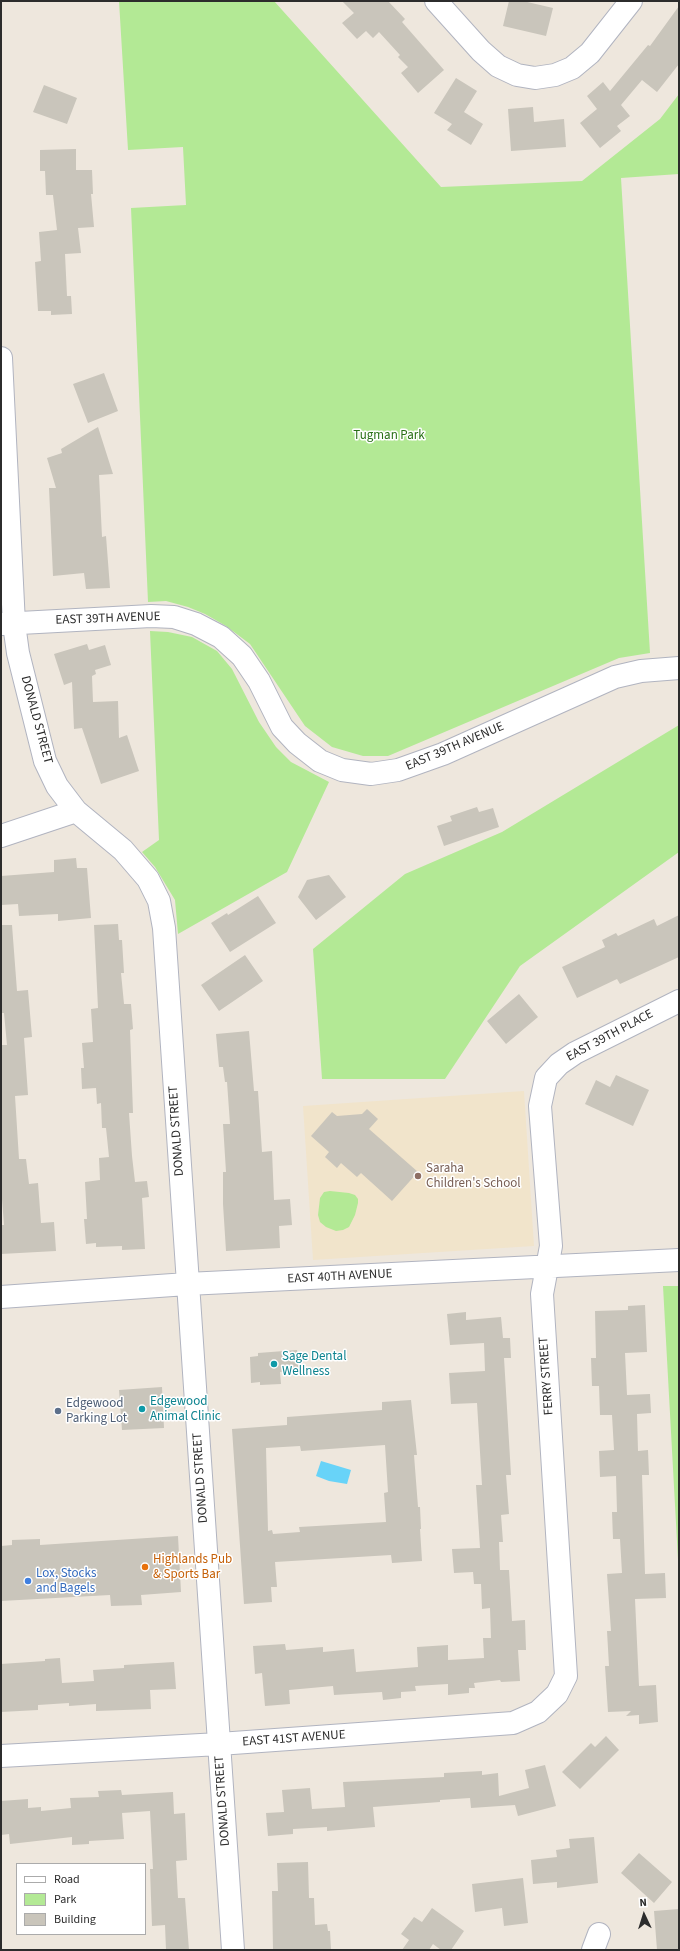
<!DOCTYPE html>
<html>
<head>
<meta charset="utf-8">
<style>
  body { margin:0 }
  #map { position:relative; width:680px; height:1951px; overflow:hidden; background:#eee7dd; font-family:"Source Sans 3",sans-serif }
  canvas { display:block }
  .frame { position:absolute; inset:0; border:2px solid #2c2c2c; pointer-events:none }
  .legend { position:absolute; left:16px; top:1863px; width:130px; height:72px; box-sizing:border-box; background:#fff; border:1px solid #ababab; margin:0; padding:5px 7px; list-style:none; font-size:12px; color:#2c2c2c }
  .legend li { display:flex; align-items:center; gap:8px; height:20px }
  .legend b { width:20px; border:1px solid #ababab }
  .north { position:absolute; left:624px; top:1895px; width:40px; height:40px; -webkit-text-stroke:3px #fff; paint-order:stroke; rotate:356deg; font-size:11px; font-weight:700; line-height:16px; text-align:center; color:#2c2c2c }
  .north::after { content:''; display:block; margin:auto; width:14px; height:18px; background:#2c2c2c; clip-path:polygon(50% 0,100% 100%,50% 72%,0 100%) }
</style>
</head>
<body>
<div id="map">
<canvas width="680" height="1951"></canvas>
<div class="frame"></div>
<ul class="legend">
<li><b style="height:5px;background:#fff"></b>Road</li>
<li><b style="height:11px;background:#b3e995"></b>Park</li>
<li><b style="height:11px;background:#c9c5bb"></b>Building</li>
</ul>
<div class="north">N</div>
</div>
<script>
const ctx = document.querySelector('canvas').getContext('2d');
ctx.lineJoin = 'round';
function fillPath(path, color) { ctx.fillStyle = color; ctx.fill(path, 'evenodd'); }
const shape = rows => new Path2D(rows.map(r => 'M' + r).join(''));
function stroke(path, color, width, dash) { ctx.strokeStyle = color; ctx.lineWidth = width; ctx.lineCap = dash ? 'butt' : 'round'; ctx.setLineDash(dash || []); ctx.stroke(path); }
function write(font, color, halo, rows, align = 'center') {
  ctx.font = font + ' "Source Sans 3",sans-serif'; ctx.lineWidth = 3; ctx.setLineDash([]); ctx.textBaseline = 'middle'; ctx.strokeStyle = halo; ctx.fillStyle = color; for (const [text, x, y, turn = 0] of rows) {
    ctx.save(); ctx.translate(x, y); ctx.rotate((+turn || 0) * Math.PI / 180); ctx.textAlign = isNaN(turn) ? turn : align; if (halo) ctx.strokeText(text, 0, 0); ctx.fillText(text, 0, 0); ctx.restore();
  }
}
const education = shape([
  [524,1091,534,1246,313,1260,303,1106]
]);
const green = shape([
  [119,1,274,1,441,187,582,181,660,119,679,94,679,174,621,178,650,653,619,658,388,756,363,756,332,747,305,726,250,644,226,626,205,614,188,607,166,601,148,602,131,208,186,205,183,147,128,150],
  [150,631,168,632,192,637,217,651,232,669,259,722,276,747,291,762,329,782,287,872,178,934,175,900,155,867,142,852,159,840],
  [679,725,679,852,520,966,445,1079,322,1079,313,949,405,874,502,832],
  [330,1191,349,1193,355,1195,358,1199,358,1203,355,1215,349,1227,343,1230,336,1231,326,1227,320,1222,318,1215,320,1198,324,1192],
  [663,1286,679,1286,679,1578]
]);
const water = shape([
  [321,1461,351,1470,347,1484,329,1481,316,1476]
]);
const building = shape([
  [342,1,388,1,405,19,402,22,444,70,418,93,401,73,408,67,398,57,400,55,379,32,373,38,366,31,357,39,342,23,354,13],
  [509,1,523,1,553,8,546,36,503,26],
  [679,6,679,64,657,92,642,80,621,105,630,116,617,126,621,131,600,148,580,123,597,109,587,96,603,82,610,91,648,45,650,46],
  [456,78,477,91,464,112,483,124,471,145,447,130,452,124,434,113],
  [44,85,77,98,67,124,33,112],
  [533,107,534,122,564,119,566,147,511,151,508,109],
  [76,149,76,170,92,170,93,194,91,194,94,227,78,228,81,253,65,254,67,296,71,296,72,314,51,315,51,311,38,311,35,262,41,261,39,232,57,230,53,195,46,195,45,171,40,171,40,150],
  [104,373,118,411,88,423,73,384],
  [98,427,113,474,99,475,102,537,106,536,110,588,86,589,84,573,53,576,49,488,56,488,47,458,62,453,61,449],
  [87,644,89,650,105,645,111,665,95,670,96,674,92,676,93,702,118,701,119,738,127,735,139,771,101,784,82,728,74,729,72,682,64,685,54,654],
  [477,807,479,812,493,808,499,827,444,846,437,826,452,821,450,816],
  [76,858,77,868,87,868,91,918,58,921,58,914,19,916,18,904,1,905,1,876,54,872,54,860],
  [329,875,346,897,316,920,298,897,307,880],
  [258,896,276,923,230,952,211,923,227,913,228,915],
  [679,915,679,957,620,984,617,979,577,998,562,967,605,947,602,940,616,933,618,936,654,919,657,926],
  [118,924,119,940,122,940,124,973,121,973,124,1004,131,1004,133,1029,130,1030,133,1113,129,1113,132,1156,135,1182,147,1181,149,1197,142,1198,145,1249,122,1250,122,1246,96,1247,96,1243,86,1244,84,1219,87,1219,85,1182,100,1180,99,1158,109,1157,106,1128,102,1128,101,1103,97,1104,96,1088,82,1089,81,1068,84,1068,82,1043,93,1042,91,1009,98,1008,94,925],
  [1,925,12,925,17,991,28,990,32,1037,24,1038,28,1095,15,1096,19,1159,26,1159,29,1184,38,1183,41,1223,54,1222,56,1251,1,1254,1,1225,4,1225,1,1186,1,1045,7,1045,4,1013,1,1013],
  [245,955,263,981,219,1011,201,985],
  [519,994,538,1017,506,1044,487,1021],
  [249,1031,254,1091,258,1091,262,1152,272,1151,274,1200,290,1199,292,1225,279,1226,280,1248,226,1251,223,1204,223,1172,226,1172,223,1124,230,1124,227,1082,225,1082,223,1067,219,1067,216,1034],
  [616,1075,649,1090,633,1126,585,1104,596,1080,610,1087],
  [367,1109,378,1119,369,1129,418,1172,392,1201,361,1173,357,1177,341,1163,337,1168,325,1157,329,1152,311,1136,332,1112,337,1116,362,1114],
  [645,1305,647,1352,625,1353,627,1395,650,1394,651,1413,637,1414,638,1451,648,1450,649,1475,642,1475,645,1574,665,1573,666,1598,635,1599,639,1686,656,1685,658,1722,639,1724,639,1715,626,1716,631,1711,608,1712,605,1666,609,1666,607,1631,611,1631,607,1574,622,1573,620,1539,613,1539,612,1512,617,1512,616,1476,600,1477,599,1451,614,1450,612,1415,600,1415,599,1386,592,1386,591,1358,596,1358,595,1311,628,1310,628,1306],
  [466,1312,466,1320,501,1317,503,1338,510,1338,511,1358,504,1358,511,1475,506,1475,509,1514,501,1515,503,1542,499,1542,500,1570,509,1570,512,1621,525,1620,526,1650,518,1650,520,1681,501,1682,500,1680,474,1683,475,1688,469,1688,469,1693,448,1695,448,1684,415,1686,416,1691,401,1692,401,1698,383,1700,382,1692,334,1695,333,1686,289,1690,290,1704,265,1706,262,1673,255,1674,253,1646,285,1644,286,1650,323,1647,323,1652,354,1649,356,1672,418,1667,417,1647,448,1645,448,1660,484,1658,483,1638,491,1638,490,1608,482,1609,481,1584,474,1584,473,1572,454,1573,452,1549,480,1548,476,1485,482,1485,477,1403,451,1404,449,1373,485,1371,484,1343,450,1345,447,1314],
  [297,1350,299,1370,280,1372,281,1384,260,1385,260,1382,251,1383,250,1357,258,1356,258,1353],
  [162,1387,164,1428,122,1430,119,1390],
  [411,1400,417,1455,414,1455,418,1507,420,1507,421,1529,420,1529,422,1561,392,1563,391,1555,275,1562,277,1587,271,1587,272,1602,244,1604,232,1429,287,1425,287,1417,382,1410,382,1402],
  [385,1445,388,1492,384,1493,386,1522,299,1527,300,1532,273,1534,272,1530,268,1531,266,1448,300,1446,301,1451],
  [178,1536,181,1592,141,1595,142,1605,111,1606,110,1595,1,1601,1,1546,12,1545,12,1540,40,1539,40,1545],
  [60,1658,62,1683,94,1681,93,1670,124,1668,124,1665,174,1662,176,1689,150,1690,151,1709,96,1711,96,1704,69,1706,69,1703,38,1705,38,1710,1,1712,1,1664,45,1661,45,1659],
  [606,1736,619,1750,580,1789,562,1772,591,1743,595,1747],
  [545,1765,556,1806,518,1816,515,1805,471,1808,470,1798,440,1800,440,1802,373,1807,375,1827,327,1831,327,1827,293,1829,293,1834,268,1836,266,1813,284,1812,282,1790,310,1788,312,1809,345,1807,343,1782,444,1777,444,1773,482,1771,482,1775,498,1773,499,1796,529,1788,525,1770],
  [121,1790,122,1795,173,1792,174,1814,185,1813,187,1860,176,1861,178,1898,185,1898,189,1950,166,1950,165,1925,152,1926,150,1869,153,1869,150,1811,122,1813,124,1839,89,1841,89,1844,72,1845,72,1837,10,1844,9,1834,1,1835,1,1801,28,1799,28,1808,41,1807,41,1811,71,1808,70,1798,99,1797,98,1791],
  [594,1837,598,1883,557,1888,557,1882,533,1884,531,1860,557,1857,556,1850,570,1848,569,1839],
  [639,1853,672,1882,654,1903,621,1873],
  [308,1862,309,1898,314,1898,315,1925,327,1924,328,1931,330,1931,331,1950,273,1950,272,1891,278,1891,277,1863],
  [523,1878,528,1923,504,1926,502,1908,475,1912,472,1884],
  [432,1908,464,1931,451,1950,441,1950,433,1944,429,1950,402,1950,409,1940,401,1934,414,1917,422,1922],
  [679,1909,679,1950,657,1950,654,1911]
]);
const minor = shape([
  [436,1,481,51,498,66,517,75,535,78,555,75,572,68,590,53,631,1],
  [1,358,14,624,18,653,45,761,57,786,76,811,123,850,148,879,159,901,164,928,233,1950],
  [1,624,151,616,174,617,196,624,221,637,242,656,259,681,282,727,297,743,320,761,342,770,371,774,398,770,443,754,615,677,641,671,679,668],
  [1,836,76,811],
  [1,1297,187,1284,679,1260],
  [1,1756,219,1744,513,1723,538,1712,557,1694,566,1676,542,1294,551,1246,540,1106,546,1078,559,1064,575,1053,679,1001],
  [593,1950,599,1934]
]);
const markers = [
  [418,1176,4,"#8d6e63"],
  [274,1364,4,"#0f9aa8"],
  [142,1409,4,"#0f9aa8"],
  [58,1411,4,"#5c6f8a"],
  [145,1567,4,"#e8710a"],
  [28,1581,4,"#3f7fe0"]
];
const parkNames = [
  ["Tugman Park",389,436]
];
const streetNames = [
  ["EAST 39TH AVENUE",108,619,-2],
  ["DONALD STREET",36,720,75],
  ["EAST 39TH AVENUE",455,747,-23],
  ["EAST 39TH PLACE",610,1036,-28],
  ["DONALD STREET",177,1131,-94],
  ["EAST 40TH AVENUE",340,1277,-3],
  ["FERRY STREET",547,1376,-94],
  ["DONALD STREET",201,1478,-94],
  ["EAST 41ST AVENUE",294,1739,-4],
  ["DONALD STREET",223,1801,-94]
];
const educationNames = [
  ["Saraha",426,1169],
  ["Children's School",426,1184]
];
const cultureNames = [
  ["Sage Dental",282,1357],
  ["Wellness",282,1372],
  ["Edgewood",150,1402],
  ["Animal Clinic",150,1417]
];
const serviceNames = [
  ["Edgewood",66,1404],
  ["Parking Lot",66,1419]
];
const foodNames = [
  ["Highlands Pub",153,1560],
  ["& Sports Bar",153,1575]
];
const shopNames = [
  ["Lox, Stocks",36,1574],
  ["and Bagels",36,1589]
];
fillPath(education, '#f1e4cb');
fillPath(green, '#b3e995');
fillPath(water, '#68d3f8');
fillPath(building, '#c9c5bb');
stroke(minor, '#b1b4c0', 24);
stroke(minor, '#fff', 22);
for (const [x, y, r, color] of markers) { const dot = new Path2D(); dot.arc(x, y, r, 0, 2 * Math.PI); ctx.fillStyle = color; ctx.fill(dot); stroke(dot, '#fff', 1.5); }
write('13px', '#287015', '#fff', parkNames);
write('13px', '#2c2c2c', '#fff', streetNames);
write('13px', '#785e54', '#fff', educationNames, 'left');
write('13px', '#0d838f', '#fff', cultureNames, 'left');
write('13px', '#4e5e75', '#fff', serviceNames, 'left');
write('13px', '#c56008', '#fff', foodNames, 'left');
write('13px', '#366cbe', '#fff', shopNames, 'left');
</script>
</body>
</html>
